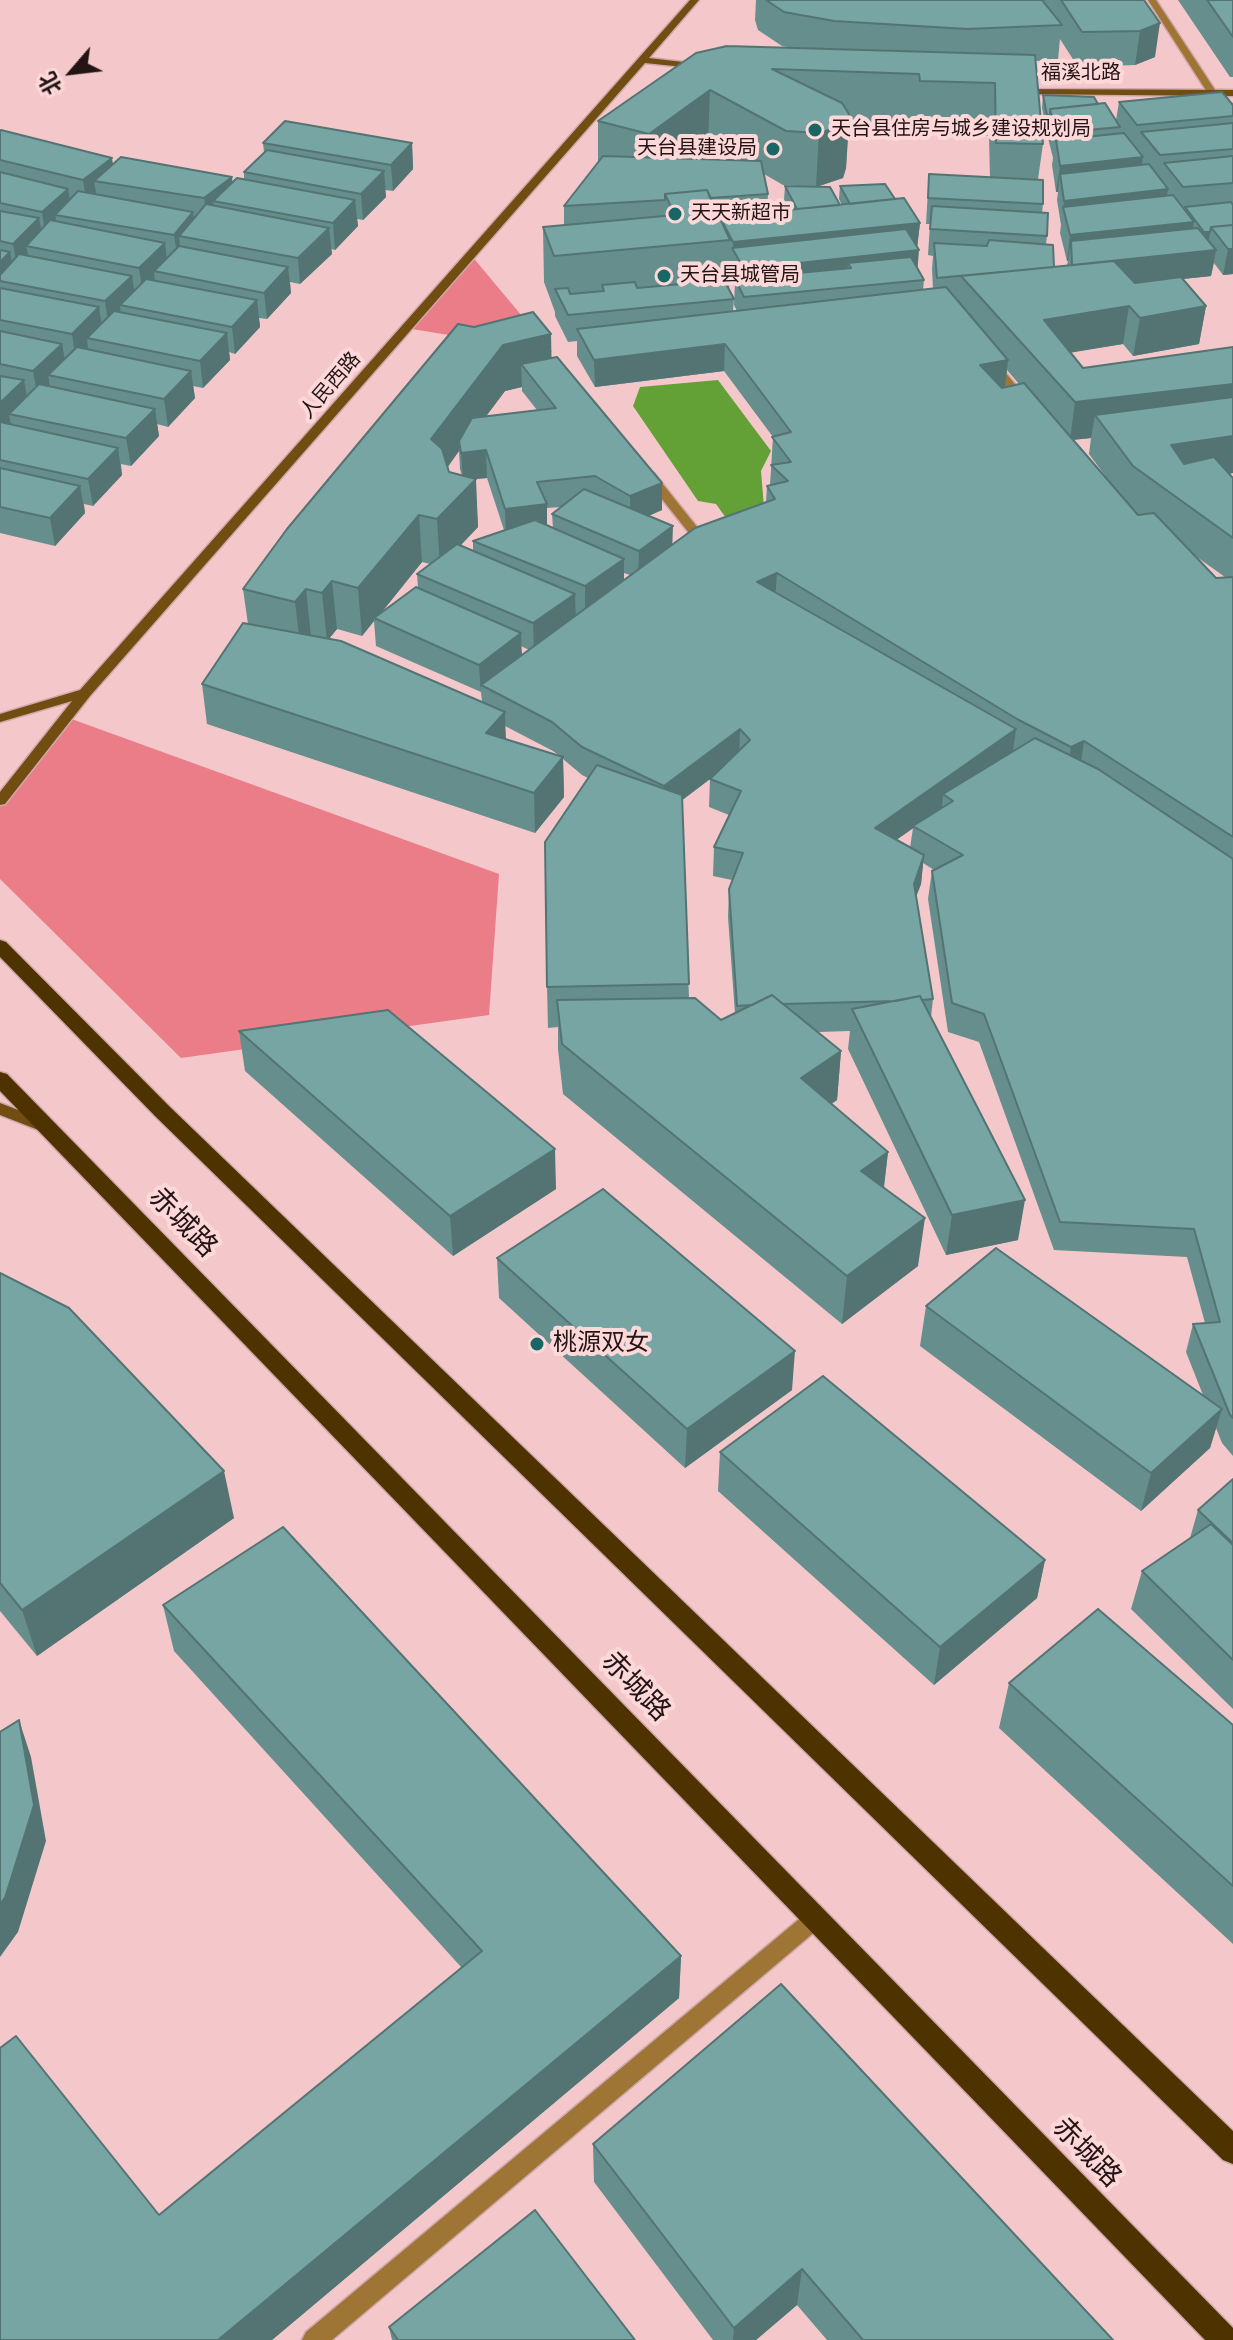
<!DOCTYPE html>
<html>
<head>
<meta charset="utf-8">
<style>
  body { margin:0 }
  #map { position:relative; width:1233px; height:2340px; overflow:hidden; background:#f4c8ca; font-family:Signika,"Noto Sans SC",sans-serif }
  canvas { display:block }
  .north { position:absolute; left:32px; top:32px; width:80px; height:80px; -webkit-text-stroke:6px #fcd8d9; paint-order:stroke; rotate:242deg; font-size:22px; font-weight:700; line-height:32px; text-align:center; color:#241416 }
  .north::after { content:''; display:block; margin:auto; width:28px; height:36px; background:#241416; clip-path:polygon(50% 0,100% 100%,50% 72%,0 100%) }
</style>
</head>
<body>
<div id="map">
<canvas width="1233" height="2340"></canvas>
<div class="north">北</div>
</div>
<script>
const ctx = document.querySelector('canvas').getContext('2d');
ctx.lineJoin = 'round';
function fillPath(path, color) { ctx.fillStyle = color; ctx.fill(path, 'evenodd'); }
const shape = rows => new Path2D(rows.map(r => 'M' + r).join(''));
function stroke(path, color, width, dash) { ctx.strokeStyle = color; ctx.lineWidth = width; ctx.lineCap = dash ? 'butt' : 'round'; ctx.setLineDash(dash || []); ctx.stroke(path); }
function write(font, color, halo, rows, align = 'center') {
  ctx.font = font + ' Signika,"Noto Sans SC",sans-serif'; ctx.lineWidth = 8; ctx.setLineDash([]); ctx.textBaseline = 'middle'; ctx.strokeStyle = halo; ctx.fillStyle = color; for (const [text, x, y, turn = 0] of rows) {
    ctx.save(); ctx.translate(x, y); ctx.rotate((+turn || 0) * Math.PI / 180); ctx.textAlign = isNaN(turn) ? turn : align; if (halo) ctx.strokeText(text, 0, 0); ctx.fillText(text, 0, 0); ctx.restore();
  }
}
const green = shape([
  [471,255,552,352,406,328],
  [66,717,499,874,489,1015,181,1058,0,879,0,801]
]);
const water = shape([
  [718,380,771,451,761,471,764,507,726,518,716,504,698,501,633,406,640,387]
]);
const street = shape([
  [1148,0,1156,0,1217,93,1215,95,1209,95,1148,0],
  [987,360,995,360,1029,401,1029,405,1021,405,987,364,987,360],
  [650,472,654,473,709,542,709,548,701,548,646,479,646,473,650,472],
  [817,1907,824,1910,827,1917,824,1924,332,2340,302,2340,306,2332,810,1910,817,1907]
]);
const secondary = shape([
  [690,0,699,0,649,58,700,64,705,67,703,69,645,63,90,696,5,804,0,805,0,792,72,701,0,722,0,714,80,690,690,0],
  [1018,89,1233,90,1233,96,1015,94,1015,90,1018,89],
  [0,1103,52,1123,54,1127,46,1133,0,1115,0,1103]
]);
const primary = shape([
  [0,940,6,942,170,1107,1233,2131,1233,2164,1223,2160,156,1117,0,957,0,940],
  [0,1072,7,1074,1233,2328,1233,2340,1205,2340,0,1091,0,1072]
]);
const wall = shape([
  [756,0,1144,0,1155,57,1135,65,1078,67,1060,39,1058,60,1035,61,1043,144,1038,179,1043,204,1042,213,1047,236,1046,244,1054,267,1067,265,1068,261,1067,261,1060,233,1061,225,1057,200,1058,192,1056,192,1052,165,1053,158,1047,134,1048,128,1046,128,1042,108,1043,95,1098,104,1116,120,1119,102,1232,105,1233,102,1233,274,1223,275,1214,263,1211,276,1183,279,1206,306,1199,344,1133,356,1123,344,1070,352,1083,368,1233,347,1233,473,1229,474,1233,478,1233,1456,1222,1443,1216,1428,1210,1448,1141,1511,920,1346,926,1306,1203,1395,1186,1352,1193,1324,1205,1323,1187,1257,1054,1250,979,1042,948,1032,928,899,932,871,934,870,923,863,921,884,916,897,933,999,931,1017,1018,1240,946,1255,848,1049,850,1031,818,1032,841,1051,837,1100,831,1104,888,1152,884,1188,918,1266,842,1324,563,1094,558,1049,558,1027,548,1028,547,987,588,778,582,775,563,759,564,797,535,833,207,724,202,684,248,624,243,589,458,324,552,358,662,483,662,510,648,516,672,544,766,503,767,486,770,485,773,437,724,371,595,387,577,356,577,341,568,342,555,316,555,312,544,282,543,227,564,225,564,206,598,162,598,121,792,48,782,46,758,30,755,20],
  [849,125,914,127,915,133,989,136,990,177,929,174,926,224,930,224,928,255,933,256,932,269,933,289,923,290,924,280,917,267,917,247,920,223,895,199,840,186,839,199,842,205,840,205,785,186,784,200,790,210,767,212,768,194,764,174,783,185,816,187,843,178,846,168],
  [708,143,740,161,687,159],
  [730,264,731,268,731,274,735,282,734,305,737,311,733,311,734,299,729,290],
  [1007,370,1019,384,1002,388,1005,387],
  [522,387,522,391,537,410,486,416,505,391],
  [1091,438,1089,454,1109,481,1073,440],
  [459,451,460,469,462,476,449,472,448,467],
  [487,478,504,530,473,541,473,551,460,546,478,527,475,479],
  [562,507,552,514,553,528,547,525,547,508],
  [1194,555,1225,577,1216,578],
  [422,562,430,564,417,574,418,588,382,612],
  [624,573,630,575,624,580],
  [374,621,376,646,481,692,482,702,329,639,337,629,362,636],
  [521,646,529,650,522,655],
  [505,726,553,751,560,756,506,739],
  [710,779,709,807,729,815,714,847,713,876,732,880,729,889,728,917,735,1014,721,1020,689,998,682,800],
  [913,828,910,848,896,840],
  [1178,0,1233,0,1233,77,1230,77],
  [0,131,113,164,232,183,244,179,244,172,264,153,263,143,412,143,413,169,393,191,385,190,386,197,363,220,357,219,358,226,335,250,331,249,332,254,300,284,290,282,291,293,267,319,259,318,260,327,235,354,229,352,230,360,203,388,193,386,195,398,168,427,157,424,159,436,131,466,121,464,122,475,93,506,84,504,85,513,55,546,0,533],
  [239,1031,556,1189,453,1256,245,1071],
  [497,1258,792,1390,685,1468,499,1298],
  [0,1273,234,1518,37,1656,0,1611],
  [720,1452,1045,1560,1037,1598,934,1685,718,1491],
  [1233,1479,1233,1709,1131,1609,1142,1571,1190,1538,1198,1510],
  [163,1605,681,1956,679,1998,272,2340,0,2340,159,2215,462,1968,174,1651],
  [1009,1683,1233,1725,1233,1944,999,1728],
  [593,2144,1113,2340,827,2340,797,2305,756,2340,713,2340,594,2182],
  [389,2327,635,2340,392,2340]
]);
const shadedWall = shape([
  [1160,23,1155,57,1135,65,1140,31],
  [710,90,708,143,649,188,649,134],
  [849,114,846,168,843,178,816,187,819,133],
  [412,143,413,169,393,191,391,165],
  [1143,157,1139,182,1060,174,1058,192,1056,192,1060,166],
  [112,158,116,183,94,181,97,198,87,206,83,180],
  [384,171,386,197,363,220,361,194],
  [232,177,235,202,213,201,215,218,208,224,204,198],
  [68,189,72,215,55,215,58,228,46,238,42,212],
  [1168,189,1164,215,1063,208,1064,201],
  [355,200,358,226,335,250,333,223],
  [193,212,196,238,179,236,181,256,178,261,174,235],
  [39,218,44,244,26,246,29,259,18,270,13,244],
  [1194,222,1189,248,1071,241,1068,261,1067,261,1070,235],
  [920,223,917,249,733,249,733,242],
  [329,228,332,254,300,284,298,258],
  [1204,232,1210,232,1208,245,1202,246],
  [165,243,168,269,154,271,155,282,143,294,139,268],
  [1228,249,1233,249,1233,274,1223,275],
  [919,250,917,276,851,268,848,263,846,284,743,296,744,269],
  [1216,250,1211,276,1069,291,1073,265],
  [10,252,15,278,0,281,0,262],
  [288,267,291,293,267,319,264,293],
  [132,276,136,302,120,305,121,316,109,328,105,301],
  [257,300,260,327,235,354,232,327],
  [1129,306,1123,344,1039,358,1044,320],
  [1206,306,1199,344,1133,356,1140,318],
  [99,307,103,334,87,338,88,349,76,361,72,334],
  [227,333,230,360,203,388,200,361],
  [551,334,552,380,521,364,522,387,505,391,461,450,459,441,459,451,433,486,431,439,503,345],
  [62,344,67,371,48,375,50,387,38,398,33,371],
  [725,344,724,371,595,387,594,360],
  [1008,360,1005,387,977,392,980,365],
  [191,371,195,398,168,427,164,399],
  [24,380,29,408,9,414,11,425,0,436,0,403],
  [1233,384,1233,421,1095,415,1091,438,1070,440,1075,402],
  [155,409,159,436,131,466,126,438],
  [1233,436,1233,473,1164,483,1171,445],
  [118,448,122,475,93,506,88,479],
  [486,450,487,478,463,480,461,453],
  [476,479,478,527,440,567,437,519],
  [662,483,662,510,630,524,630,496],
  [80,486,85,513,55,546,50,518],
  [547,504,547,532,506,537,505,509],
  [419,515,422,562,376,619,374,618,374,621,362,636,358,588],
  [673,526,672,554,638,579,639,551],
  [624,559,624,586,585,614,585,586],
  [777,573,775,600,757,582],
  [332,581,337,629,327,641,322,593],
  [306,589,311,637,301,651,295,602],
  [575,594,576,622,534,651,533,623],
  [521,633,522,661,481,685,481,693,479,665],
  [505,712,506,752,486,733],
  [740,729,739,757,664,814,664,786],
  [1016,729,1012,758,943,794,942,808,872,857,875,828],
  [1084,741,1080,769,1066,776,1071,747],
  [563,757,564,797,535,833,534,793],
  [924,855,921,884,910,912,914,884],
  [841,1051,837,1100,797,1127,801,1078],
  [555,1149,556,1189,453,1256,450,1216],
  [888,1152,882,1201,861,1171],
  [1025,1200,1018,1240,946,1255,952,1215],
  [925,1218,918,1266,842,1324,847,1276],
  [795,1351,792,1390,685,1468,687,1429],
  [1222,1409,1210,1448,1141,1511,1151,1473],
  [224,1471,234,1518,37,1656,22,1610],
  [1045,1560,1037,1598,934,1685,940,1647],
  [19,1720,31,1757,46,1841,18,1932,0,1957,0,1904],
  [681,1956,679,1998,272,2340,218,2340],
  [802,2269,797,2305,756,2340,733,2340,734,2328]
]);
const building = shape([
  [766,0,1042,0,1062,25,967,29,834,21,784,12,766,0],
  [1061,0,1144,0,1160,23,1140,31,1082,32,1061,0],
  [1207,0,1233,0,1233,37,1207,0],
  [727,46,1035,55,1043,144,996,143,995,83,920,81,919,74,772,69,842,103,849,114,846,124,819,133,786,131,710,90,649,134,598,121,696,53,727,46],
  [1222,92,1233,105,1233,116,1137,125,1119,102,1222,92],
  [1043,95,1094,97,1098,104,1050,109,1050,115,1047,115,1043,95],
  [1105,103,1120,127,1056,133,1050,109,1105,103],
  [285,121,412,143,391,165,263,143,285,121],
  [1233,123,1233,149,1160,155,1141,132,1233,123],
  [1,130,112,158,83,180,0,160,0,131,1,130],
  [1124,133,1143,157,1060,166,1056,140,1124,133],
  [267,150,384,171,361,194,244,172,267,150],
  [603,156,761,161,768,194,710,198,707,190,665,194,665,200,564,206,603,156],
  [1233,156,1233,183,1183,187,1164,163,1233,156],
  [121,157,232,177,204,198,94,181,121,157],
  [1149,164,1168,189,1064,201,1060,174,1149,164],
  [0,172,68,189,42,212,0,203,0,172],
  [929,174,1043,180,1043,204,928,198,929,174],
  [237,178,355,200,333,223,213,201,237,178],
  [885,184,895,199,850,204,840,186,885,184],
  [785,186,830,187,840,205,797,209,785,186],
  [707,190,730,240,554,256,543,227,675,215,665,194,707,190],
  [78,191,193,212,174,235,55,215,78,191],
  [1173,195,1194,222,1070,235,1063,207,1173,195],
  [904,198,920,223,733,242,720,217,904,198],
  [1231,202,1233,205,1233,225,1211,227,1210,232,1204,232,1185,207,1231,202],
  [206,204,329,228,298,258,179,236,206,204],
  [932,206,1048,213,1047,236,930,229,932,206],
  [0,211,39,218,13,244,0,241,0,211],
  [50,220,165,243,139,268,26,246,50,220],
  [1233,225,1233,249,1228,249,1211,227,1233,225],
  [1198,228,1216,250,1072,265,1071,241,1198,228],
  [906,229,919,250,744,269,732,248,906,229],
  [989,240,1053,245,1054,267,937,278,934,243,987,246,989,240],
  [179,246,288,267,264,293,154,271,179,246],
  [0,250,10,252,0,262,0,250],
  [19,254,132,276,105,301,0,281,0,275,19,254],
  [911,257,924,280,744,297,735,279,851,268,848,263,911,257],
  [1114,261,1135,283,1181,277,1206,306,1140,318,1129,306,1044,320,1083,368,1233,347,1233,384,1075,402,961,276,1114,261],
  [704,275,706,280,723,278,734,299,568,315,555,289,568,288,570,294,604,291,602,285,635,282,637,288,682,284,679,278,704,275],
  [146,279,257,300,232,327,120,305,146,279],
  [946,287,1008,360,980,365,1002,388,1024,383,1138,515,1154,513,1216,578,1233,577,1233,837,1084,741,1071,747,1017,719,777,573,757,582,1016,729,875,828,924,855,914,884,933,999,922,1000,920,996,896,1001,783,1004,772,995,752,1005,737,1006,729,889,743,853,714,847,741,791,710,779,750,740,740,729,664,786,582,747,552,722,481,685,695,528,775,499,767,486,788,481,771,465,791,462,772,437,791,432,725,344,594,360,577,329,946,287],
  [0,288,99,307,72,334,0,320,0,288],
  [114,311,227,333,200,361,87,338,114,311],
  [533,312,551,334,503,345,431,439,442,449,449,472,476,479,437,519,419,515,358,588,332,581,322,593,306,589,295,602,243,589,287,529,458,324,474,327,533,312],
  [0,331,62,344,33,371,0,364,0,331],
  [77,347,191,371,164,399,48,375,77,347],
  [557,357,662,483,630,496,595,476,537,482,547,504,505,509,486,450,461,453,459,441,472,418,556,408,521,364,557,357],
  [0,376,24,380,0,403,0,376],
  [39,384,155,409,126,438,9,414,39,384],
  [1233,397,1233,436,1171,445,1184,464,1214,457,1233,478,1233,538,1133,466,1095,415,1233,397],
  [0,422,118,448,88,479,0,460,0,422],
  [0,468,80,486,50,518,0,507,0,468],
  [584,489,673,526,639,551,552,514,584,489],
  [535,520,624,559,585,586,473,541,535,520],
  [457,544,575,594,533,623,417,574,457,544],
  [416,587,521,633,479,665,374,618,416,587],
  [243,623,341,641,505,712,486,733,563,757,534,793,202,684,243,623],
  [1035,738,1098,769,1233,859,1233,1418,1230,1415,1193,1324,1220,1322,1194,1229,1060,1222,984,1014,952,1003,932,871,963,855,913,826,953,801,943,794,1035,738],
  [597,765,682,795,689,984,547,987,545,842,597,765],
  [772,995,841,1051,801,1078,888,1152,861,1171,925,1218,847,1276,562,1044,557,1000,695,998,721,1020,772,995],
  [920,996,1025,1200,952,1215,852,1009,920,996],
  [388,1010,555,1149,450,1216,239,1031,388,1010],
  [603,1189,795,1351,687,1429,497,1258,603,1189],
  [996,1248,1222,1409,1151,1473,926,1306,996,1248],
  [0,1273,69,1308,224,1471,22,1610,0,1583,0,1273],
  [823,1376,1045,1560,940,1647,720,1452,823,1376],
  [1233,1479,1233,1543,1198,1510,1233,1479],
  [1211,1524,1233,1545,1233,1660,1142,1571,1211,1524],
  [283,1527,681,1956,218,2340,0,2340,0,2048,16,2036,159,2215,482,1951,163,1605,283,1527],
  [1098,1609,1233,1725,1233,1886,1009,1683,1098,1609],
  [19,1720,34,1805,5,1898,0,1904,0,1732,19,1720],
  [781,1984,1113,2340,863,2340,802,2269,734,2328,593,2144,781,1984],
  [535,2210,635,2340,398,2340,389,2327,535,2210]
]);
const markers = [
  [815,130,8,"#186666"],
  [773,149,8,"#186666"],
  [675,214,8,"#186666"],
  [664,276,8,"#186666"],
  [537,1344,8,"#186666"]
];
const farStreetnames = [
  ["福溪北路",1081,74],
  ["人民西路",331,386,-49]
];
const farPoinames = [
  ["天台县住房与城乡建设规划局",831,130],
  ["天台县建设局",757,149,"right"],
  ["天天新超市",691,214],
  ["天台县城管局",680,276]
];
const poiNames = [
  ["桃源双女",553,1344]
];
const nearStreetnames = [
  ["赤城路",182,1223,46],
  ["赤城路",635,1687,46],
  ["赤城路",1086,2153,46]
];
fillPath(green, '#eb7d88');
fillPath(water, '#63a137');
stroke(street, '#cfa8aa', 3);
stroke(secondary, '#cfa8aa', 3);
stroke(primary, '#cfa8aa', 3);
fillPath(street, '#9f7536');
fillPath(secondary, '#714d11');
fillPath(primary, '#4e3200');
fillPath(wall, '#658e8d');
fillPath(shadedWall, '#537473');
fillPath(building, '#76a5a4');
stroke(building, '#537473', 2);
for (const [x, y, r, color] of markers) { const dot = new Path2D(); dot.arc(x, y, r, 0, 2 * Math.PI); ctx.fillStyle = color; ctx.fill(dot); stroke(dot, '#fcd8d9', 3); }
write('20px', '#241416', '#fcd8d9', farStreetnames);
write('20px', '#241416', '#fcd8d9', farPoinames, 'left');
write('24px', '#241416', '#fcd8d9', poiNames, 'left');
write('28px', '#241416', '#fcd8d9', nearStreetnames);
</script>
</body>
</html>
